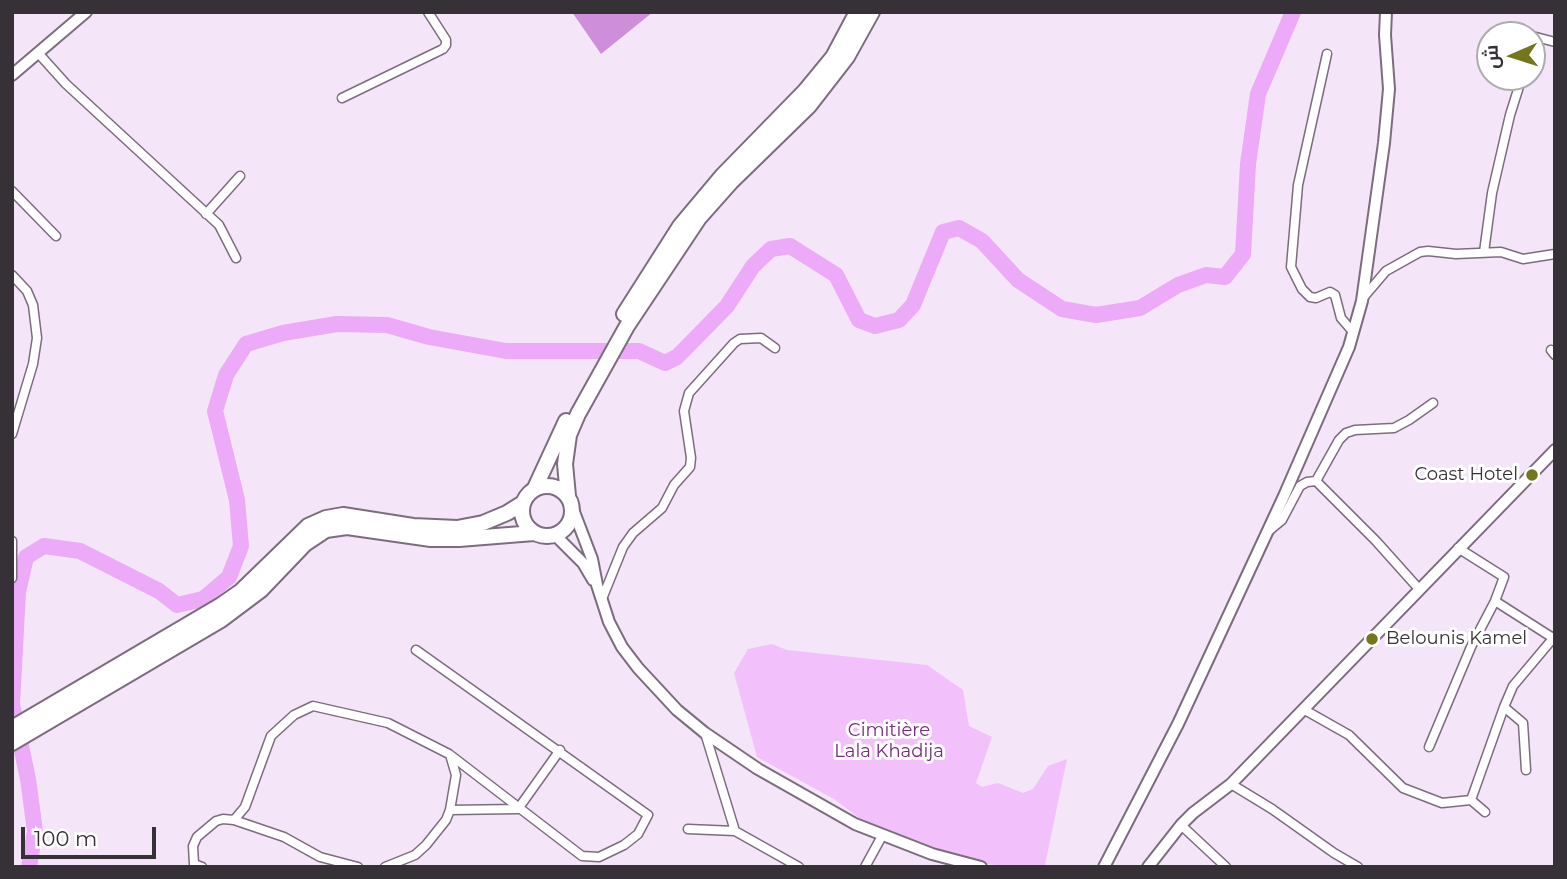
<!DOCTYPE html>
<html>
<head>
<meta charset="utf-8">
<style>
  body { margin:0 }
  #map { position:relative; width:1567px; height:879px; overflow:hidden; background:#f5e5f8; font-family:Montserrat,Cairo,sans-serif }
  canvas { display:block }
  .frame { position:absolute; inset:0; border:14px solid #363037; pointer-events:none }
  .north { position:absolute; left:1476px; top:21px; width:70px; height:70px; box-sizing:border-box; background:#fff; border:2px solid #afacaf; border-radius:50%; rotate:267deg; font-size:19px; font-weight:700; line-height:28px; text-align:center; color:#363037 }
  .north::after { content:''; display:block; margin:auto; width:24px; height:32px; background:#74761e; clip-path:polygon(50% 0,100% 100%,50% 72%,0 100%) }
  .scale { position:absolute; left:21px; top:827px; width:135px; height:32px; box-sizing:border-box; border:4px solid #363037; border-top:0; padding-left:9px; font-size:21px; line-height:24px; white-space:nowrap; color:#363037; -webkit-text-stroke:5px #fff; paint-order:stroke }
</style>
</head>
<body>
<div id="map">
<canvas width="1567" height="879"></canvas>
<div class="frame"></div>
<div class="north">ش</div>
<div class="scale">100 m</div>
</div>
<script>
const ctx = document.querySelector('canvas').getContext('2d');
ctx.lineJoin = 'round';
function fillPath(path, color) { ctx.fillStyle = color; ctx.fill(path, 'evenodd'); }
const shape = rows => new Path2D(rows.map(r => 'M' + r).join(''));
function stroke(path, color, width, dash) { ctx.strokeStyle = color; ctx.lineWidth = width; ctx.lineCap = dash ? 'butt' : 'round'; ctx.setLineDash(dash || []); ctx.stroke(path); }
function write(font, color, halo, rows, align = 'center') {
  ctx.font = font + ' Montserrat,sans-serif'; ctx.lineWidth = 6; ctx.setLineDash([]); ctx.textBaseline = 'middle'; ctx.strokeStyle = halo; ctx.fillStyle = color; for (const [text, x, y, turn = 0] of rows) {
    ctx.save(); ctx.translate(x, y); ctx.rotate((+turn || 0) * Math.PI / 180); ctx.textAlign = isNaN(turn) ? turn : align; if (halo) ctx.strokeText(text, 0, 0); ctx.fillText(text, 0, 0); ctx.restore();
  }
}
const green = shape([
  [772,644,787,650,927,665,963,690,969,726,992,737,976,783,982,787,998,783,1023,793,1033,789,1048,766,1067,759,1045,865,1017,867,975,863,871,827,834,799,757,757,734,673,748,649]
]);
const forest = shape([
  [572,12,653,12,601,54]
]);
const river = shape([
  [29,867,35,831,28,779,12,704,18,592,26,557,44,546,80,551,159,591,177,605,203,599,229,577,241,546,237,500,215,411,226,375,246,344,283,333,337,324,387,325,429,337,506,351,639,351,665,363,677,357,727,306,753,266,771,249,790,246,836,275,859,320,875,326,899,320,913,305,943,232,959,228,982,241,1018,280,1062,309,1096,315,1140,308,1178,285,1206,275,1225,277,1243,254,1248,164,1258,94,1293,12]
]);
const street = shape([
  [1505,28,1529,35],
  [1532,36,1555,42],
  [1532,47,1535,37],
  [39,54,66,84,219,225,236,258],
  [1327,54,1298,185,1291,267,1302,289,1310,297,1316,298,1330,292,1335,295,1341,318,1353,332],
  [342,98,443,49,446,45,446,40,428,12],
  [12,191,56,236],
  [206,214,240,176],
  [1484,252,1492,193,1510,115,1522,77],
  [12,275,27,291,33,305,37,338,33,364,12,434],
  [1363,298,1386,271,1420,252,1428,251,1456,254,1501,252,1523,259,1555,254],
  [1551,350,1555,355],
  [1316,481,1339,440,1346,433,1355,430,1394,428,1409,420,1433,403],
  [1270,530,1282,520,1300,486,1307,482,1316,481,1376,541,1419,589],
  [12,541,12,578],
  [602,599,623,547,633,533,662,508,674,485,690,467,691,458,684,411,689,393,734,343,740,339,761,338,775,348],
  [1495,601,1553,638],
  [1303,709,1349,735,1403,788,1442,803,1471,800],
  [705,733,735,831,799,867],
  [1429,747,1471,647,1495,601,1504,577,1458,548],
  [1526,770,1523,723,1504,707,1513,686,1555,636],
  [1231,784,1272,809,1334,853,1358,867],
  [450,810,518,809,560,750],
  [1485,812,1471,800,1504,707],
  [234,820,284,837,320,857,358,867],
  [1181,825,1226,867],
  [688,829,735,831],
  [202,867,194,864,193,846,197,837,216,821,223,819,234,820,245,807,271,736,294,715,313,706,388,723,449,754,582,856,599,857,624,845,638,834,648,815,416,650],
  [385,867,415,855,426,845,446,820,450,810,456,775,451,758],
  [865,867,882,836]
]);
const secondary = shape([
  [12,75,86,12],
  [571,504,592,559,597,585,609,622,622,647,638,668,677,710,705,733,758,769,855,824,932,854,981,867],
  [555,535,583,563,593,580],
  [1104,867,1178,724,1284,496,1349,347,1362,301,1384,143,1389,89,1385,35,1386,12],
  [1148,867,1181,825,1193,813,1231,784,1555,450]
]);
const highway = shape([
  [624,314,680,226,722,176,805,91,833,57,857,12],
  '522 511a25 25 0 1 1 50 0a25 25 0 1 1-50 0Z',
  [535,488,566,421],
  [568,496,565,464,569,435,578,414,627,326,699,218,731,182,809,106,847,57,872,12],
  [12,728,221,605,241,591,308,526,326,518,343,515,413,526,457,528,483,523,507,513,523,503],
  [12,743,221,620,261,590,305,544,326,530,347,527,431,539,459,539,534,533]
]);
const markers = [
  [1532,475,7,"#74761e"],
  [1372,639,7,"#74761e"]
];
const poiNames = [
  ["Coast Hotel",1518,475],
  ["Belounis Kamel",1386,639,"left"]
];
const parkNames = [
  ["Cimitière",889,731],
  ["Lala Khadija",889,752]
];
fillPath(green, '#f2c1fb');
fillPath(forest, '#ce8eda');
stroke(river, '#ecaaf8', 16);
stroke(street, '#7c6d7e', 11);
stroke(secondary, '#7c6d7e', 14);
stroke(highway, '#7c6d7e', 18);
stroke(street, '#fff', 8);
stroke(secondary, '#fff', 10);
stroke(highway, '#fff', 14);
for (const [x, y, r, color] of markers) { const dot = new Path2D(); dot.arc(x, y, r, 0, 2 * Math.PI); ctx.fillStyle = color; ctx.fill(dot); stroke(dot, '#fff', 2.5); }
write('18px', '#363037', '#fff', poiNames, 'right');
write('18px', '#762983', '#fff', parkNames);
</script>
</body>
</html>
